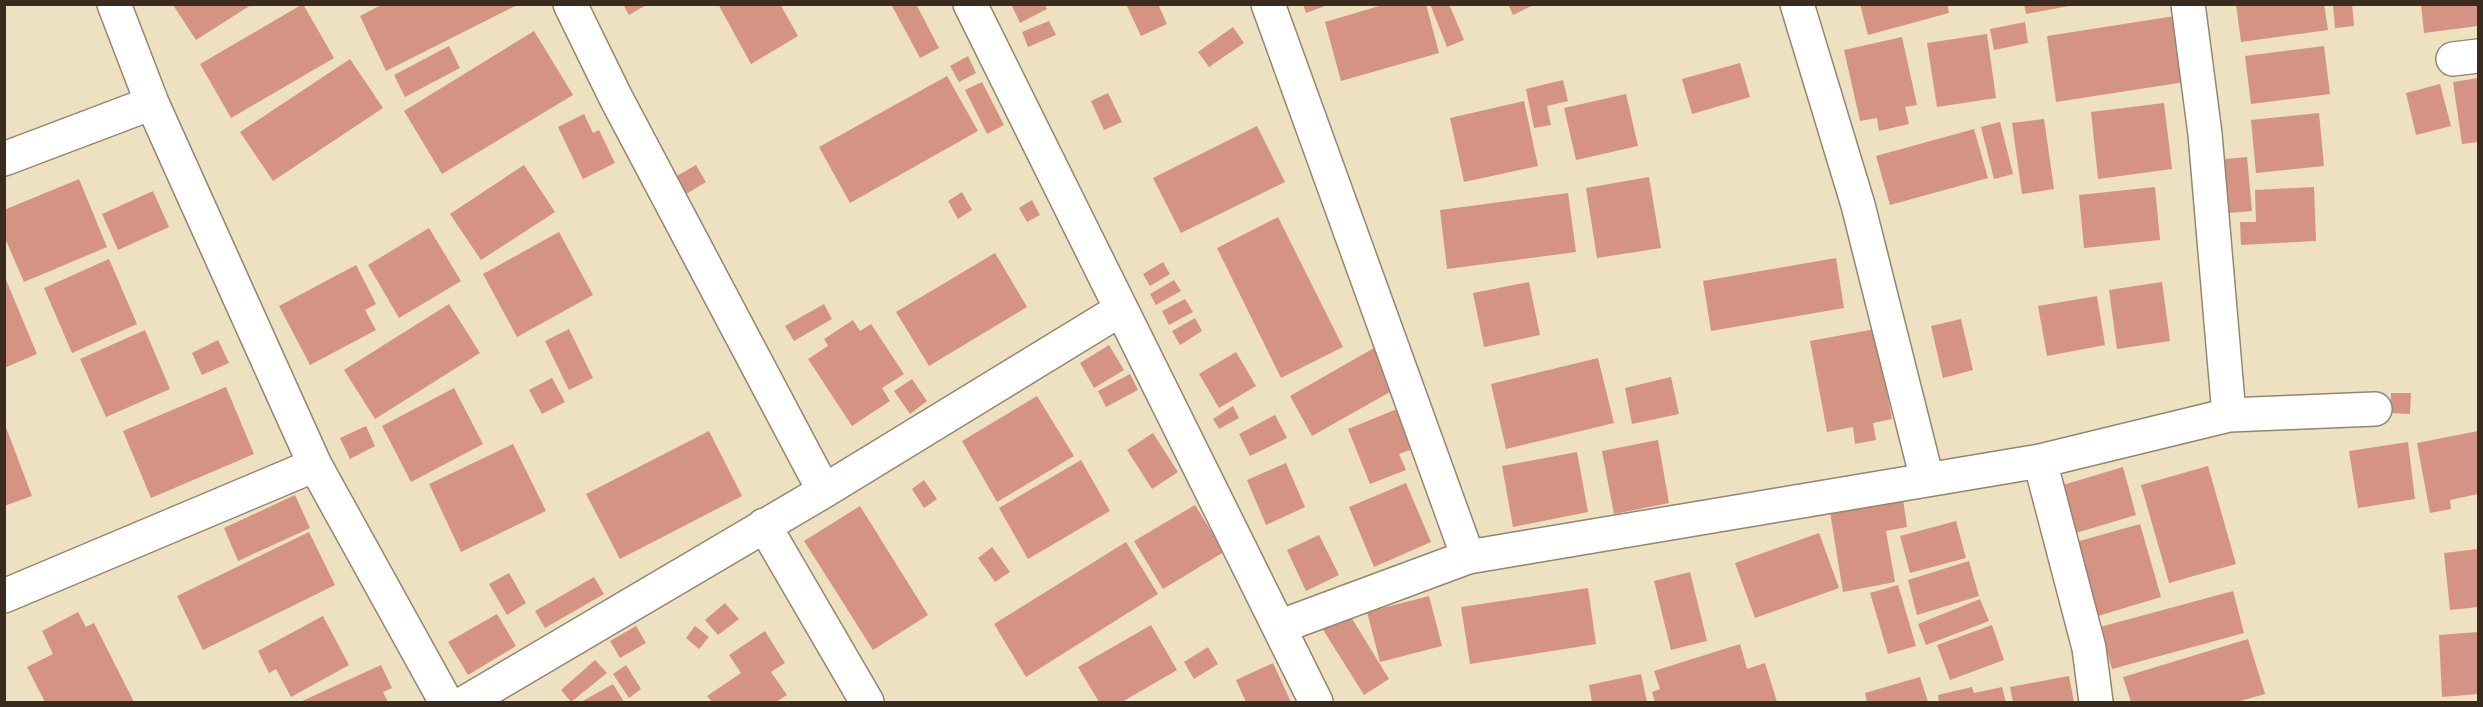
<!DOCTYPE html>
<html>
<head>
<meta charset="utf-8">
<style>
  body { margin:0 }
  #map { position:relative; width:2483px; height:707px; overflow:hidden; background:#ede1c1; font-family:Alegreya,serif }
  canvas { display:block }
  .frame { position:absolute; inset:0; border:6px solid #3b2a1e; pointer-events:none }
</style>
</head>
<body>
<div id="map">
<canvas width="2483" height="707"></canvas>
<div class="frame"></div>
</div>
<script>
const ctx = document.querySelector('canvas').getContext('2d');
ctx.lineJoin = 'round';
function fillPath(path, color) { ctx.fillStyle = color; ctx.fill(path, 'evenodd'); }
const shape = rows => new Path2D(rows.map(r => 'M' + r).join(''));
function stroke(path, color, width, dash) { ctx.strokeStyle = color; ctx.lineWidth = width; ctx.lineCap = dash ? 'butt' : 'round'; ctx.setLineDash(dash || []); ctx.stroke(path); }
const building = shape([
  [303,4,334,58,231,118,200,64],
  [383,4,519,4,386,71,360,16],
  [623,4,648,4,629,15],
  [718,4,780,4,798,36,751,64],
  [891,4,916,4,939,48,920,58],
  [1011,4,1044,4,1047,9,1020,23],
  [1126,4,1158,4,1167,24,1141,36],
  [1303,4,1328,4,1328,5,1306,13],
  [1386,4,1426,4,1439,53,1341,81,1325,22],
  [1430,4,1449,4,1464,40,1447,47],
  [1508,4,1535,4,1513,15],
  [1860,4,1947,4,1949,13,1868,35],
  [2024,4,2068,4,2069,6,2026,14],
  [2236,4,2324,4,2328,30,2241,42],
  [2333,4,2352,4,2354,26,2335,28],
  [2421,4,2478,4,2478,26,2424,33],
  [173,5,251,5,196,40],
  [2175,16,2185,82,2056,102,2047,36],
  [1049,21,1056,35,1028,47,1022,32],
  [2025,22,2028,43,1994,50,1990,29],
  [1233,27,1244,43,1209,67,1198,52],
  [534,31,573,95,442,174,404,111],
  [1987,34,1996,98,1937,107,1927,43],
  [1902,37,1917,105,1905,107,1909,124,1879,131,1877,118,1860,121,1844,50],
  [449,46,460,68,405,97,394,75],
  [2324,46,2330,94,2251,104,2245,56],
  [968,56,976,73,959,82,950,66],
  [350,59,383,108,273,181,240,132],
  [1740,63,1750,97,1692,114,1682,79],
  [947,76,978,131,850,203,819,147],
  [2478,78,2478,142,2462,144,2453,82],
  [1563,80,1568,101,1547,106,1551,125,1534,128,1526,89],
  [982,82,1004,125,987,134,965,90],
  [2440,84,2451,126,2416,135,2406,93],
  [1108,93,1122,122,1104,130,1091,101],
  [1626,94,1638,146,1576,160,1564,108],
  [1524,101,1538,166,1464,182,1450,118],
  [2164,103,2172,169,2098,179,2091,112],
  [2319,113,2324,166,2256,173,2251,120],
  [584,114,593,133,599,130,615,163,583,179,558,127],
  [2044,119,2054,189,2022,194,2012,123],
  [2000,122,2013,174,1994,179,1981,127],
  [1257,126,1285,182,1181,233,1153,178],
  [1974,129,1988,178,1890,205,1876,156],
  [2247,157,2252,211,2229,213,2224,159],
  [524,165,555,212,481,260,450,214],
  [696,165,706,182,683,196,673,178],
  [1649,177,1661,248,1597,258,1586,188],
  [79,179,107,247,24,282,4,236,4,210],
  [2155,187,2160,240,2084,248,2079,195],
  [2314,187,2316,241,2241,245,2240,222,2256,222,2255,190],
  [153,191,169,227,118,250,102,214],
  [962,192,972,210,958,219,948,201],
  [1568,193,1576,252,1447,269,1440,210],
  [1032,200,1040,215,1027,222,1019,208],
  [1278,217,1343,347,1281,378,1217,248],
  [429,228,461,281,399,318,368,265],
  [559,232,593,295,517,337,483,274],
  [995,253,1027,307,929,366,896,312],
  [1836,258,1844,308,1711,331,1703,281],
  [109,259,137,324,72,353,44,288],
  [1163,262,1170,274,1150,286,1143,274],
  [356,265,376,304,365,310,376,330,310,365,279,306],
  [4,275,37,354,4,368],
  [1174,280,1181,291,1156,305,1150,294],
  [1529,282,1540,335,1484,347,1473,293],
  [2162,282,2170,341,2117,349,2109,290],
  [2097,296,2105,345,2047,356,2038,306],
  [1185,299,1193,312,1169,325,1162,311],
  [449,304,480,353,375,419,344,370],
  [824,304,832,319,794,341,785,326],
  [1195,318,1202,331,1180,345,1172,331],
  [1961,319,1973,370,1943,378,1931,326],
  [853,320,860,331,871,324,904,374,882,388,890,401,852,426,808,359,828,346,824,339],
  [569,329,593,378,569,390,545,341],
  [1875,329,1892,419,1873,423,1876,440,1855,444,1853,427,1827,432,1810,341],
  [145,330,170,389,106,417,80,359],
  [218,340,229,363,202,375,192,353],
  [1109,345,1124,370,1094,388,1080,363],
  [1374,348,1397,388,1312,436,1290,396],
  [1236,352,1256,386,1219,408,1199,374],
  [1598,358,1614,423,1506,449,1491,384],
  [1130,374,1138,390,1106,407,1098,391],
  [1671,377,1679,414,1632,424,1625,388],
  [552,378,565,402,542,414,529,390],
  [912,379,927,401,910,414,894,391],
  [226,387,254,454,151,498,123,431],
  [454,388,483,444,411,482,382,426],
  [2391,393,2411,393,2410,414,2390,413],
  [1037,396,1074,456,997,502,962,441],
  [1233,406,1239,418,1219,429,1213,419],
  [1397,409,1413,449,1399,454,1406,470,1370,484,1348,429],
  [1275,415,1287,438,1250,456,1239,434],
  [4,422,32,496,4,506],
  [366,426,375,446,350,459,340,438],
  [709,431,742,496,620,559,586,494],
  [2478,431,2478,494,2450,500,2451,509,2430,513,2417,443],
  [1153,433,1178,472,1152,489,1127,450],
  [1658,440,1669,503,1614,514,1602,451],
  [2408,442,2415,499,2358,508,2349,451],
  [513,444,546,511,461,552,429,484],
  [1577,452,1588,512,1513,527,1502,466],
  [1081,460,1110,511,1028,559,999,508],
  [1286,463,1305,507,1266,525,1247,480],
  [2208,466,2236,564,2169,583,2141,485],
  [2123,467,2136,515,2076,533,2063,485],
  [924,480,937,499,924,508,912,489],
  [1406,483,1431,542,1374,567,1349,507],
  [295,495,310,528,238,561,224,528],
  [1903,499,1907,527,1886,531,1895,582,1843,592,1830,512],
  [1195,505,1224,552,1163,589,1134,541],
  [860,506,928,615,873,650,804,541],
  [1956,521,1966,558,1910,573,1900,536],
  [2140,524,2161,597,2098,616,2076,542],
  [309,532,335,585,203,650,177,596],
  [1819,533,1839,588,1755,618,1735,563],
  [1319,535,1339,575,1306,591,1287,550],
  [1126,542,1158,594,1026,677,994,624],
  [992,547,1010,572,995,582,978,558],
  [2478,549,2478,607,2450,610,2444,553],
  [1969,561,1979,596,1917,615,1908,580],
  [1690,572,1707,641,1671,650,1654,581],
  [509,573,526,603,507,615,489,584],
  [594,577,604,594,545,628,535,611],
  [1898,585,1916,646,1888,654,1870,593],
  [1588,588,1596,644,1470,664,1461,607],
  [2233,591,2244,633,2112,669,2100,627],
  [1429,596,1442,646,1380,662,1367,612],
  [1980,599,1989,621,1926,645,1918,624],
  [725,603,739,619,718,635,705,620],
  [78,612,86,627,94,623,134,702,45,702,27,667,53,654,42,631],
  [1348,612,1389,679,1364,695,1322,628],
  [497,614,516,646,468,675,448,642],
  [323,616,349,665,291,697,276,669,269,673,258,651],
  [1151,625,1177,670,1122,702,1099,702,1078,667],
  [1992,625,2004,660,1950,680,1937,645],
  [636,626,646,643,620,658,610,641],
  [695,626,709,637,699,649,686,638],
  [765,631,785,663,771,672,787,695,776,702,712,702,707,696,741,673,729,655],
  [2478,632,2478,694,2442,697,2439,635],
  [2248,639,2265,694,2237,702,2131,702,2123,677],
  [1740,644,1747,669,1765,663,1777,702,1655,702,1652,692,1660,689,1654,671],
  [1208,647,1218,664,1194,679,1184,662],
  [595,660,607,673,571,702,561,690],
  [1273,663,1291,702,1246,702,1236,680],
  [381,665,392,688,383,692,388,702,300,702],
  [626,665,641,689,629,698,613,674],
  [1641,674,1647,702,1592,702,1589,685],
  [2069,676,2074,702,2013,702,2010,687],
  [1920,677,1928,702,1867,702,1865,693],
  [613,684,624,702,581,702],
  [1972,687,1974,693,2002,687,2006,702,1939,702,1938,695]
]);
const minor = shape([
  [114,4,152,103,315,465,446,702],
  [570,4,616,98,824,491],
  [970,4,1316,702],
  [1268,4,1468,557],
  [1797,4,1858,205,1927,479],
  [2188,4,2205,134,2229,415],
  [2453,59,2478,56],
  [4,159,152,103],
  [2040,461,2229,415,2375,409],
  [764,525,867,702],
  [4,596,315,465],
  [1279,627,1468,557,2040,461,2089,648,2096,702],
  [466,702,824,491,1120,310]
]);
fillPath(building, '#d59384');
stroke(minor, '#948670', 36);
stroke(minor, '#fff', 33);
</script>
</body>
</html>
